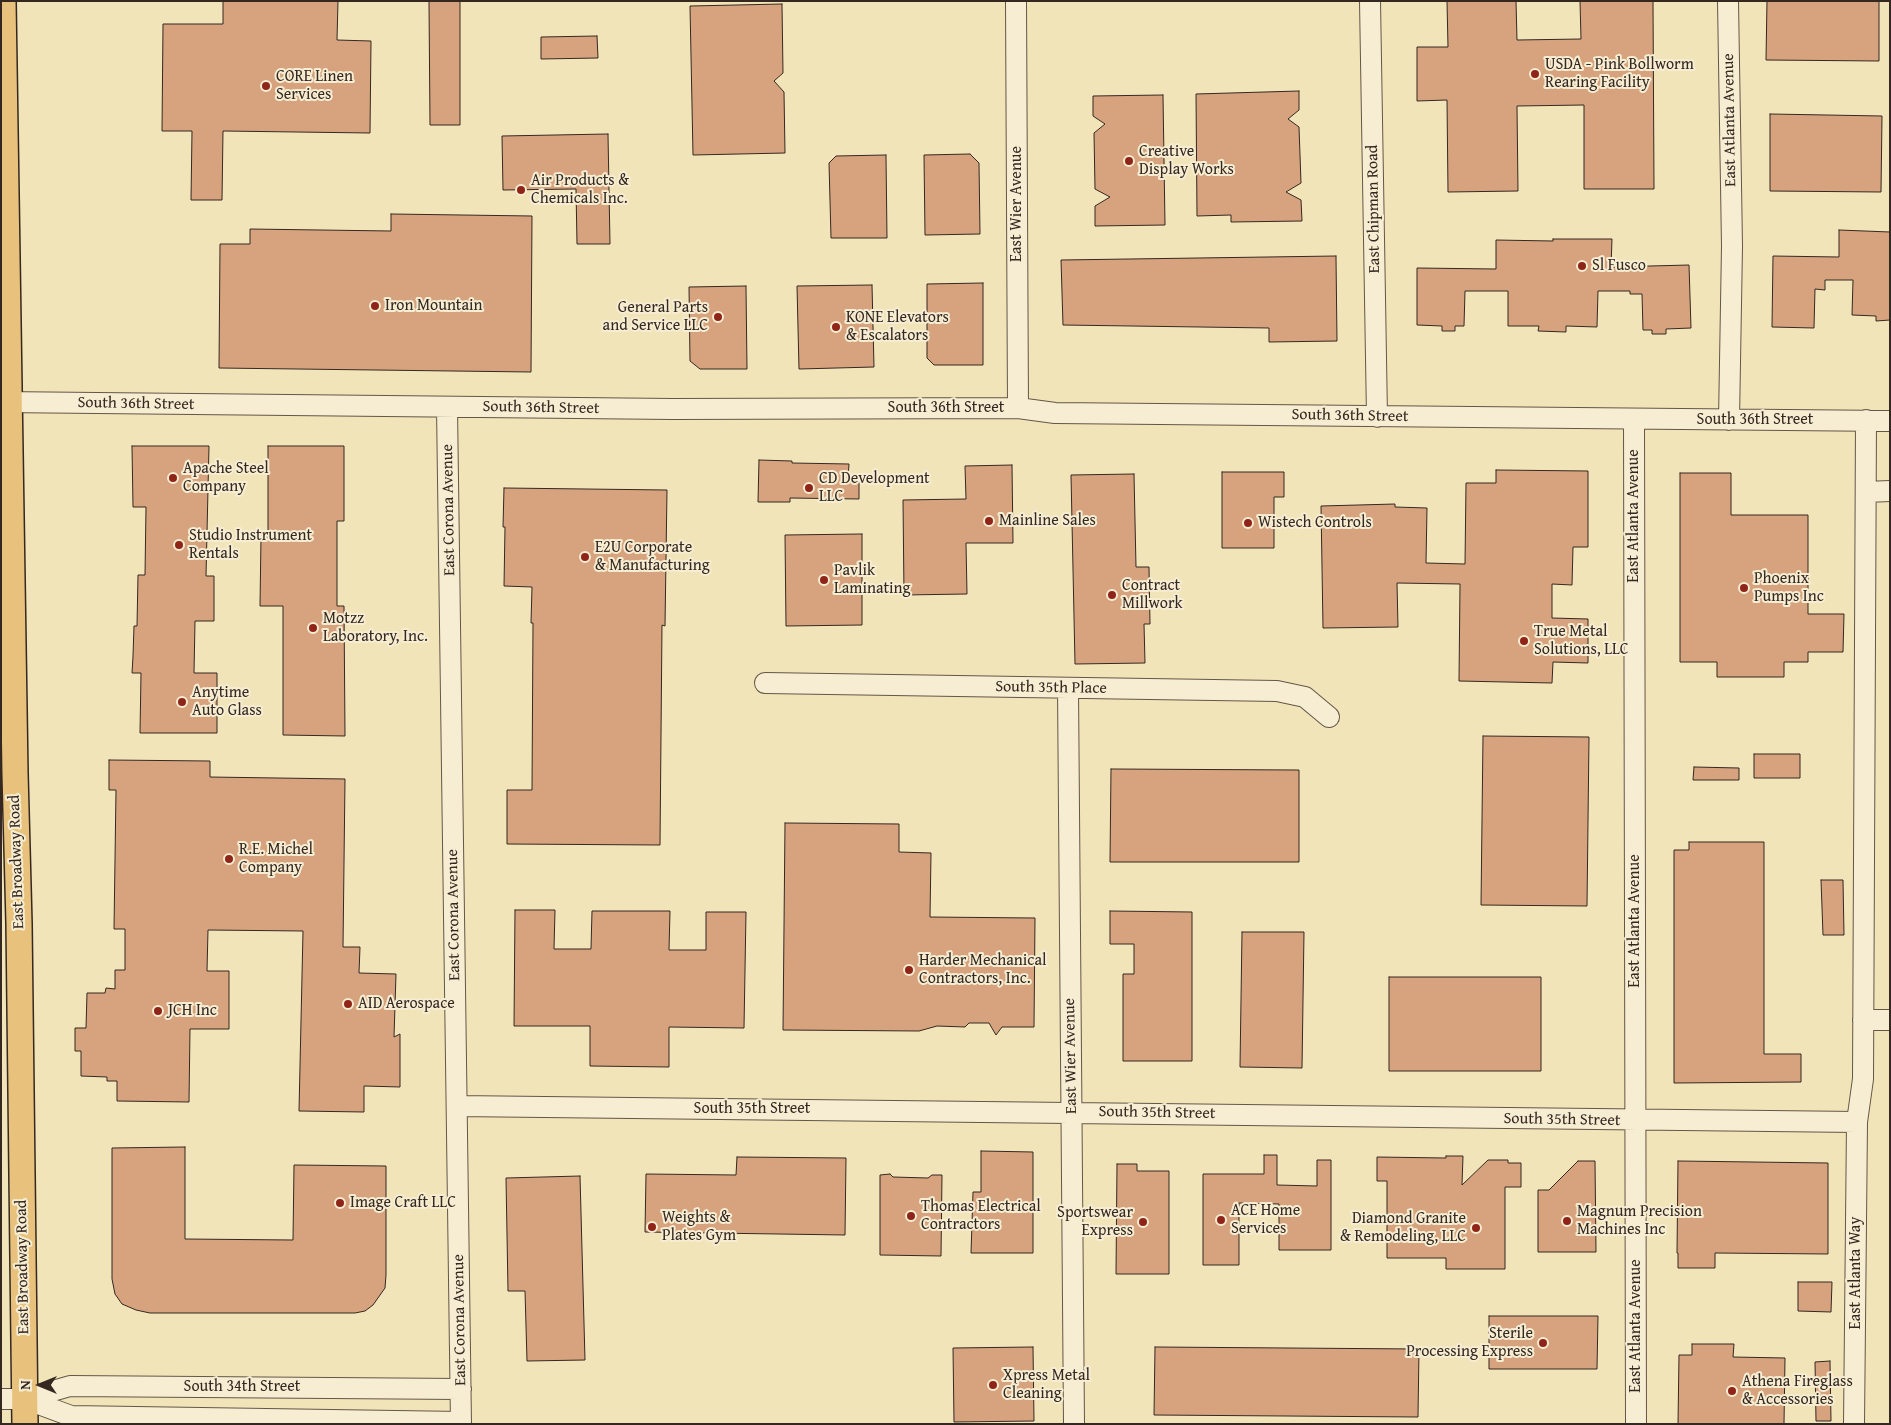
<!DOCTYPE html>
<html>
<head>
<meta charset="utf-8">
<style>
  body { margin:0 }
  #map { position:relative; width:1891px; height:1425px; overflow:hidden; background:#f1e4b9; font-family:"Gentium Book Plus",serif }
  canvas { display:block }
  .frame { position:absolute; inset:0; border:2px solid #342821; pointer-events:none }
  .north { position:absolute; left:15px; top:1360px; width:50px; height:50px; -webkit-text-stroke:4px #f6edd2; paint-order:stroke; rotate:270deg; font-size:14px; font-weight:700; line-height:20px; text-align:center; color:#342821 }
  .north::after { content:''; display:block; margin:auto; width:18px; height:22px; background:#342821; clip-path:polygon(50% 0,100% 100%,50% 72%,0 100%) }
</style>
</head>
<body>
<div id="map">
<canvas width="1891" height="1425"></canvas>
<div class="frame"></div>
<div class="north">N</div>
</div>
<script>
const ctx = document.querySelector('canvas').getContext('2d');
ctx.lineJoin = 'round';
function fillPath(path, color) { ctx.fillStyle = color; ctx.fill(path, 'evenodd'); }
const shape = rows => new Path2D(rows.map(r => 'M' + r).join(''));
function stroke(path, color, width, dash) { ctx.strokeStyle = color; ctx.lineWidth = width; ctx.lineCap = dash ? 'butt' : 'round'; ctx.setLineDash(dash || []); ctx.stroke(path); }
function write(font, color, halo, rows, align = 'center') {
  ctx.font = font + ' "Gentium Book Plus",serif'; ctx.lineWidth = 4; ctx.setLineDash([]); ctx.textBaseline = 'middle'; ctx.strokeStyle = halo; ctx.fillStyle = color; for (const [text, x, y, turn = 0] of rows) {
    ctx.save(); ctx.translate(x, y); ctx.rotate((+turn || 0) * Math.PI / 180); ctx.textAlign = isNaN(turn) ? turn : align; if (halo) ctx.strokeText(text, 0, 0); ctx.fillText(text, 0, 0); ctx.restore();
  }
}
const building = shape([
  [223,1,338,1,337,40,371,41,370,133,223,131,222,200,191,200,192,131,162,131,163,24,223,24,223,1],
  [429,1,460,1,460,125,430,125,429,1],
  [1447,1,1516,1,1517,40,1581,39,1580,1,1653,1,1654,189,1584,189,1584,105,1517,106,1518,191,1448,192,1447,100,1417,101,1417,47,1448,47,1447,1],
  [1767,1,1879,1,1879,61,1766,60,1767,1],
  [782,4,783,73,774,81,784,92,785,153,693,155,690,6,782,4],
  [597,36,598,58,541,59,541,37,597,36],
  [1299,91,1299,110,1288,119,1299,127,1301,183,1286,192,1301,200,1302,221,1231,222,1231,215,1197,216,1196,94,1299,91],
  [1163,95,1165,225,1095,226,1095,206,1110,197,1095,189,1094,133,1105,124,1093,116,1093,96,1163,95],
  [1770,114,1882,116,1881,192,1770,191,1770,114],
  [608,134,610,244,577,244,576,189,503,190,502,136,608,134],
  [970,154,979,163,980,234,925,235,924,155,970,154],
  [886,155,887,238,831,238,829,163,836,156,886,155],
  [391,214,532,216,531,372,219,368,220,244,250,244,250,229,391,231,391,214],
  [1839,230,1890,232,1890,320,1876,321,1876,316,1852,315,1853,280,1825,280,1825,290,1815,289,1814,328,1772,327,1773,256,1839,257,1839,230],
  [1553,239,1612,239,1611,267,1689,265,1691,328,1666,329,1666,334,1652,334,1652,330,1643,330,1642,294,1630,294,1630,291,1598,291,1597,327,1566,326,1566,332,1538,331,1539,326,1508,326,1508,291,1465,291,1464,326,1455,326,1455,331,1442,331,1442,326,1417,325,1417,268,1496,269,1496,240,1553,241,1553,239],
  [1336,256,1337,341,1269,342,1269,328,1063,325,1061,260,1336,256],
  [983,283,983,365,934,365,927,358,927,284,983,283],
  [872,285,874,367,799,369,797,286,872,285],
  [746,286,747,369,700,369,690,361,689,287,746,286],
  [132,446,209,446,206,576,214,576,214,621,195,621,194,673,217,673,217,733,140,733,141,673,132,673,133,656,134,626,137,626,138,575,145,575,146,507,133,507,132,446],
  [268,446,344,446,344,521,337,521,337,606,344,606,345,736,283,735,283,606,260,606,261,536,268,537,268,446],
  [759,460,792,461,792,463,849,464,848,478,859,478,859,499,790,498,790,502,758,502,759,460],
  [1012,465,1013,543,966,543,967,594,904,595,903,500,966,499,965,466,1012,465],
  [1496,470,1588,471,1588,547,1573,547,1572,585,1552,584,1552,618,1588,619,1588,663,1553,662,1552,683,1459,681,1460,584,1397,583,1398,627,1323,628,1321,506,1395,504,1395,507,1427,508,1426,563,1465,564,1466,483,1496,483,1496,470],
  [1222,472,1284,472,1284,497,1274,497,1274,548,1222,548,1222,472],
  [1680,473,1731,473,1731,515,1808,515,1808,614,1844,614,1843,652,1808,652,1808,662,1784,662,1784,677,1717,677,1717,662,1680,662,1680,473],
  [1134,474,1136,567,1149,567,1150,624,1144,624,1145,663,1075,664,1071,475,1134,474],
  [504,488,667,490,665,626,662,625,660,845,507,844,507,790,532,790,533,623,531,623,532,587,504,586,505,527,503,527,504,488],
  [862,534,862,625,786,626,785,535,862,534],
  [1483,736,1589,737,1587,906,1481,905,1483,736],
  [1754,754,1800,754,1800,778,1754,778,1754,754],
  [109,760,210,761,210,777,345,779,343,947,360,947,359,973,396,974,394,1037,400,1034,400,1087,364,1086,364,1112,299,1111,303,931,208,930,207,971,229,971,229,1029,190,1029,189,1102,117,1101,117,1081,107,1081,107,1077,81,1076,81,1051,75,1051,75,1028,86,1028,87,993,105,993,106,988,115,989,115,970,125,970,125,929,114,929,116,790,109,790,109,760],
  [1694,767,1739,768,1739,780,1693,780,1694,767],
  [1111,769,1299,770,1299,862,1110,862,1111,769],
  [785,823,899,824,899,852,931,853,930,917,1035,918,1034,1027,1002,1027,996,1035,989,1023,969,1023,965,1027,937,1026,919,1031,783,1030,785,823],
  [1689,842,1764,842,1764,1054,1801,1054,1801,1082,1674,1083,1674,850,1689,850,1689,842],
  [1821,880,1843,880,1844,935,1823,935,1821,880],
  [515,910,555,910,554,949,591,949,592,911,670,911,669,950,706,950,706,912,746,912,744,1028,669,1027,669,1067,590,1066,590,1026,514,1026,515,910],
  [1110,911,1192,912,1192,1061,1123,1061,1123,974,1134,974,1134,944,1110,944,1110,911],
  [1242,932,1304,932,1302,1068,1240,1067,1242,932],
  [1389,977,1541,977,1541,1071,1389,1071,1389,977],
  [185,1147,185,1239,293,1240,294,1165,386,1166,386,1275,385,1288,373,1305,365,1311,355,1313,150,1313,136,1310,122,1304,115,1294,112,1279,112,1148,185,1147],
  [981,1151,1033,1152,1033,1253,971,1253,973,1192,981,1192,981,1151],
  [1264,1155,1277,1155,1277,1185,1317,1186,1317,1160,1331,1160,1331,1250,1279,1250,1279,1204,1239,1203,1239,1265,1203,1265,1203,1174,1264,1174,1264,1155],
  [1446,1156,1463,1156,1462,1185,1488,1160,1508,1160,1508,1163,1521,1163,1521,1187,1505,1187,1505,1269,1446,1269,1446,1258,1387,1258,1387,1181,1377,1181,1377,1157,1446,1158,1446,1156],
  [737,1157,846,1158,845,1235,645,1232,646,1174,736,1175,737,1157],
  [1578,1161,1595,1161,1596,1252,1538,1252,1538,1190,1549,1190,1578,1161],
  [1678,1161,1828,1163,1828,1254,1715,1253,1715,1268,1678,1268,1678,1253,1677,1253,1678,1161],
  [1117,1164,1137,1164,1137,1171,1169,1171,1169,1274,1116,1274,1117,1164],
  [890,1174,893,1177,928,1178,932,1175,942,1175,941,1256,880,1255,880,1175,890,1174],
  [580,1176,585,1360,527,1361,525,1291,508,1291,506,1178,580,1176],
  [1798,1282,1832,1282,1831,1312,1798,1311,1798,1282],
  [1489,1316,1598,1316,1597,1369,1489,1369,1489,1316],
  [1692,1344,1734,1344,1733,1357,1785,1358,1784,1424,1678,1424,1679,1355,1692,1355,1692,1344],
  [1033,1347,1034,1421,954,1422,953,1348,1033,1347],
  [1155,1347,1419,1349,1418,1417,1154,1415,1155,1347],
  [1830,1361,1831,1421,1816,1421,1815,1362,1830,1361]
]);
const minor = shape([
  [1016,1,1018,408],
  [1370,1,1377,417],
  [1728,1,1732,246,1729,420],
  [1,402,673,409,1018,408,1055,413,1890,421],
  [447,407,461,1424],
  [1634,419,1636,1424],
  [1866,492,1890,491],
  [765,683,1277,691,1305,697,1329,717],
  [1068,688,1074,1424],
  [1863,1020,1890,1020],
  [457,1106,1857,1122],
  [1,1399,25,1399,70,1386,461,1389],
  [25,1399,71,1416,461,1422],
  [1854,1424,1857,1122,1863,1079,1866,420]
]);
const major = shape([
  [3,1,15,773,19,923,25,1424]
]);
const markers = [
  [1535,74,5,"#8f2418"],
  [266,86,5,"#8f2418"],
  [1129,161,5,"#8f2418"],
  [521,190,5,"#8f2418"],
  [1582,266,5,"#8f2418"],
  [375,306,5,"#8f2418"],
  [718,317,5,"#8f2418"],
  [836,327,5,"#8f2418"],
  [173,478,5,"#8f2418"],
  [809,488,5,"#8f2418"],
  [989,521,5,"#8f2418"],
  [1248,523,5,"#8f2418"],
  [179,545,5,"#8f2418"],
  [585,557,5,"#8f2418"],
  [824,580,5,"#8f2418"],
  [1744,588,5,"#8f2418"],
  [1112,595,5,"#8f2418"],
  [313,628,5,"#8f2418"],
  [1524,641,5,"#8f2418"],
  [182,702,5,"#8f2418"],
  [229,859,5,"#8f2418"],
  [909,970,5,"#8f2418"],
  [348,1004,5,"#8f2418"],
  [158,1011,5,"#8f2418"],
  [340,1203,5,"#8f2418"],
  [911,1216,5,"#8f2418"],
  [1221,1220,5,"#8f2418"],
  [1567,1221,5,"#8f2418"],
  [1143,1222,5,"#8f2418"],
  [652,1227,5,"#8f2418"],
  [1476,1228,5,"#8f2418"],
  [1543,1343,5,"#8f2418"],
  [993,1385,5,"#8f2418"],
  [1732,1391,5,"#8f2418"]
];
const poiNames = [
  ["USDA - Pink Bollworm",1545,65],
  ["Rearing Facility",1545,83],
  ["CORE Linen",276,77],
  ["Services",276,95],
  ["Creative",1139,152],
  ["Display Works",1139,170],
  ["Air Products &",531,181],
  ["Chemicals Inc.",531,199],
  ["Sl Fusco",1592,266],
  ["Iron Mountain",385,306],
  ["General Parts",708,308,"right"],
  ["and Service LLC",708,326,"right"],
  ["KONE Elevators",846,318],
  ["& Escalators",846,336],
  ["Apache Steel",183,469],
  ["Company",183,487],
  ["CD Development",819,479],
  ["LLC",819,497],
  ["Mainline Sales",999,521],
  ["Wistech Controls",1258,523],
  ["Studio Instrument",189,536],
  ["Rentals",189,554],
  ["E2U Corporate",595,548],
  ["& Manufacturing",595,566],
  ["Pavlik",834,571],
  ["Laminating",834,589],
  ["Phoenix",1754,579],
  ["Pumps Inc",1754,597],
  ["Contract",1122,586],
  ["Millwork",1122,604],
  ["Motzz",323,619],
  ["Laboratory, Inc.",323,637],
  ["True Metal",1534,632],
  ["Solutions, LLC",1534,650],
  ["Anytime",192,693],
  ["Auto Glass",192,711],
  ["R.E. Michel",239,850],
  ["Company",239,868],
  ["Harder Mechanical",919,961],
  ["Contractors, Inc.",919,979],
  ["AID Aerospace",358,1004],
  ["JCH Inc",168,1011],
  ["Image Craft LLC",350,1203],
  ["Thomas Electrical",921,1207],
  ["Contractors",921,1225],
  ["ACE Home",1231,1211],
  ["Services",1231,1229],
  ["Magnum Precision",1577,1212],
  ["Machines Inc",1577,1230],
  ["Sportswear",1133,1213,"right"],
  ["Express",1133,1231,"right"],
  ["Weights &",662,1218],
  ["Plates Gym",662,1236],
  ["Diamond Granite",1466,1219,"right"],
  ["& Remodeling, LLC",1466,1237,"right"],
  ["Sterile",1533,1334,"right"],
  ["Processing Express",1533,1352,"right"],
  ["Xpress Metal",1003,1376],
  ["Cleaning",1003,1394],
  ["Athena Fireglass",1742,1382],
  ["& Accessories",1742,1400]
];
const streetNames = [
  ["East Atlanta Avenue",1730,120,-91],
  ["East Wier Avenue",1017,204,-90],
  ["East Chipman Road",1374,209,-91],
  ["South 36th Street",136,404,1],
  ["South 36th Street",541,408,1],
  ["South 36th Street",946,408],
  ["South 36th Street",1350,416,1],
  ["South 36th Street",1755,420],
  ["East Corona Avenue",449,510,-91],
  ["East Atlanta Avenue",1634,516,-90],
  ["South 35th Place",1051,688,1],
  ["East Broadway Road",17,862,-92],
  ["East Corona Avenue",454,915,-91],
  ["East Atlanta Avenue",1635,921,-90],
  ["East Wier Avenue",1071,1056,-91],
  ["South 35th Street",752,1109],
  ["South 35th Street",1157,1113,1],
  ["South 35th Street",1562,1120,1],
  ["East Broadway Road",23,1267,-91],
  ["East Atlanta Way",1856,1273,-90],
  ["East Corona Avenue",460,1320,-91],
  ["East Atlanta Avenue",1636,1326,-90],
  ["South 34th Street",242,1387]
];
fillPath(building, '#d6a37e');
stroke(building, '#342821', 1);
stroke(minor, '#635747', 22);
stroke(major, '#342821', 28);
stroke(minor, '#f6edd2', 20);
stroke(major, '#e8c27c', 25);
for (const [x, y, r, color] of markers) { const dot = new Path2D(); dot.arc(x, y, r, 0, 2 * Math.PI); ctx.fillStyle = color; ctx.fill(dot); stroke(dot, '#f6edd2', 2); }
write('16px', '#342821', '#f6edd2', poiNames, 'left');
write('16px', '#342821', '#f6edd2', streetNames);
</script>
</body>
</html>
